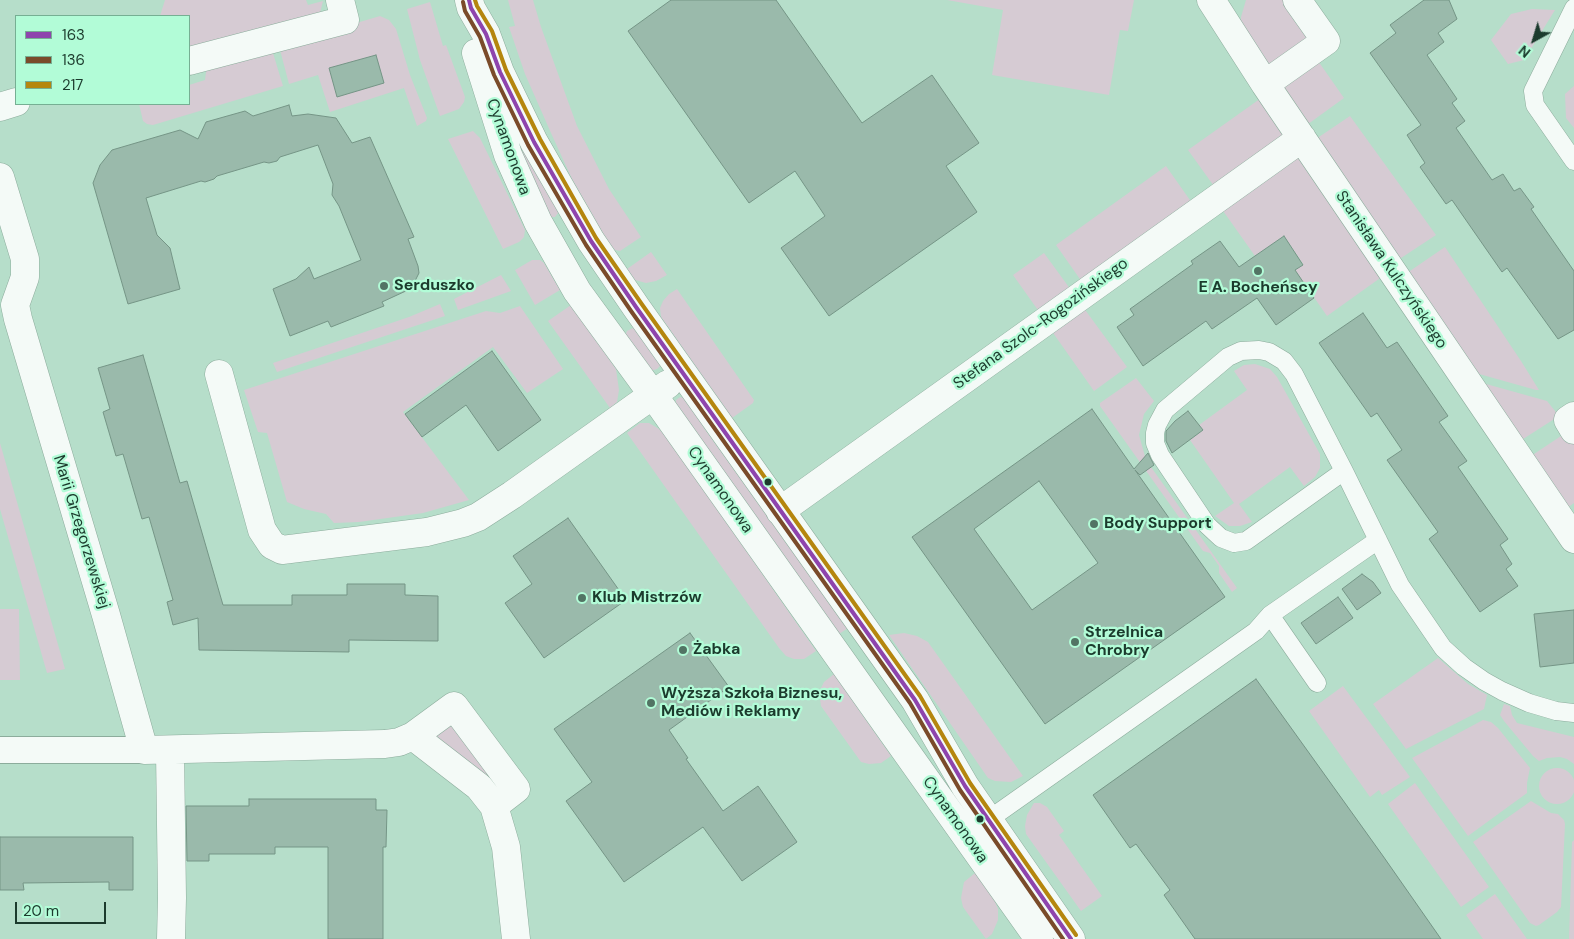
<!DOCTYPE html>
<html>
<head>
<meta charset="utf-8">
<style>
  body { margin:0 }
  #map { position:relative; width:1574px; height:939px; overflow:hidden; background:#b6deca; font-family:"DM Sans",sans-serif }
  canvas { display:block }
  .legend { position:absolute; left:15px; top:15px; width:175px; height:90px; box-sizing:border-box; background:#b2fcd7; border:1px solid #76af93; margin:0; padding:6px 9px; list-style:none; font-size:15px; color:#1c3b2d }
  .legend li { display:flex; align-items:center; gap:10px; height:25px }
  .legend b { width:25px; border:1px solid #76af93 }
  .north { position:absolute; left:1509px; top:15px; width:50px; height:50px; -webkit-text-stroke:4px #b2fcd7; paint-order:stroke; rotate:219deg; font-size:14px; font-weight:700; line-height:20px; text-align:center; color:#1c3b2d }
  .north::after { content:''; display:block; margin:auto; width:18px; height:22px; background:#1c3b2d; clip-path:polygon(50% 0,100% 100%,50% 72%,0 100%) }
  .scale { position:absolute; left:15px; top:902px; width:91px; height:22px; box-sizing:border-box; border:2px solid #1c3b2d; border-top:0; padding-left:6px; font-size:15px; line-height:18px; white-space:nowrap; color:#1c3b2d; -webkit-text-stroke:4px #b2fcd7; paint-order:stroke }
</style>
</head>
<body>
<div id="map">
<canvas width="1574" height="939"></canvas>
<ul class="legend">
<li><b style="height:6px;background:#8e44ad"></b>163</li>
<li><b style="height:6px;background:#7a4b2a"></b>136</li>
<li><b style="height:6px;background:#b5860e"></b>217</li>
</ul>
<div class="north">N</div>
<div class="scale">20 m</div>
</div>
<script>
const ctx = document.querySelector('canvas').getContext('2d');
ctx.lineJoin = 'round';
function fillPath(path, color) { ctx.fillStyle = color; ctx.fill(path, 'evenodd'); }
const shape = rows => new Path2D(rows.map(r => 'M' + r).join(''));
function stroke(path, color, width, dash) { ctx.strokeStyle = color; ctx.lineWidth = width; ctx.lineCap = dash ? 'butt' : 'round'; ctx.setLineDash(dash || []); ctx.stroke(path); }
function write(font, color, halo, rows, align = 'center') {
  ctx.font = font + ' "DM Sans",sans-serif'; ctx.lineWidth = 4.5; ctx.setLineDash([]); ctx.textBaseline = 'middle'; ctx.strokeStyle = halo; ctx.fillStyle = color; for (const [text, x, y, turn = 0] of rows) {
    ctx.save(); ctx.translate(x, y); ctx.rotate((+turn || 0) * Math.PI / 180); ctx.textAlign = isNaN(turn) ? turn : align; if (halo) ctx.strokeText(text, 0, 0); ctx.fillText(text, 0, 0); ctx.restore();
  }
}
const green = shape([
  [165,0,306,0,308,5,323,1,319,17,189,51,189,16,160,16],
  [508,0,533,0,541,27,577,126,609,189,641,237,620,251,615,250,609,244,572,179,551,133,525,74,509,27,515,26],
  [947,0,1134,0,1128,31,1120,30,1109,95,992,75,1003,10],
  [1246,0,1288,0,1316,39,1268,74,1240,33,1241,17],
  [430,2,443,46,446,45,465,97,464,102,459,109,440,116,420,60,407,9],
  [1532,9,1555,10,1524,60,1508,64,1491,40,1511,14],
  [380,16,389,20,396,29,410,75,427,118,426,121,417,126,404,88,330,112,318,75,289,84,279,46],
  [273,53,283,86,153,125,147,124,143,121,139,104,189,104,189,85,205,80,207,64],
  [1316,58,1344,98,1304,127,1276,87],
  [1574,86,1574,128,1566,118,1565,94],
  [1264,96,1291,136,1216,189,1188,150],
  [1350,116,1436,235,1395,262,1313,141],
  [473,131,480,138,525,230,524,237,519,242,503,249,448,139],
  [522,151,525,151,559,207,558,213,555,217,548,217,520,155],
  [1299,154,1383,276,1327,316,1295,270,1303,264,1284,236,1255,256,1221,208],
  [1166,166,1192,203,1082,282,1056,245],
  [1445,247,1521,361,1539,390,1536,390,1472,372,1404,275],
  [651,252,667,275,656,281,646,283,635,280,627,269],
  [1044,253,1071,290,1040,313,1013,275],
  [532,260,540,260,544,263,560,290,535,305,515,270],
  [501,275,511,291,458,310,454,299],
  [677,289,754,400,753,403,732,418,661,317,660,308,663,301,669,294],
  [440,304,445,316,277,372,273,363,409,317],
  [571,305,616,369,619,390,617,402,610,408,548,321],
  [520,306,563,369,527,393,493,347,403,412,469,500,423,513,359,522,334,523,326,514,304,509,287,502,267,433,258,432,244,390,486,311,500,313],
  [1083,307,1127,367,1094,391,1051,330],
  [635,327,660,361,660,366,657,369,651,371,625,336,627,331],
  [1255,364,1270,369,1277,377,1320,454,1320,468,1315,477,1304,486,1290,467,1239,504,1252,522,1240,526,1229,526,1215,516,1234,503,1190,440,1203,430,1199,425,1247,390,1234,371,1244,365],
  [1136,378,1154,401,1144,414,1139,435,1146,460,1237,588,1232,592,1219,573,1219,566,1210,553,1203,551,1100,406,1100,403],
  [1479,382,1547,401,1559,416,1520,441],
  [680,397,685,398,691,404,704,428,797,558,824,588,851,626,836,636,675,405,676,400],
  [640,423,649,423,659,429,666,436,816,651,804,659,794,659,786,656,779,648,627,433],
  [1567,432,1574,443,1574,503,1567,508,1531,456],
  [0,443,65,669,47,673,0,509],
  [0,609,19,609,20,680,0,680],
  [904,633,917,636,928,642,1023,776,1011,782,995,781,988,778,889,635],
  [1438,658,1468,684,1487,695,1484,709,1406,749,1373,704],
  [834,674,891,756,881,763,869,764,861,762,821,706,819,692,824,682],
  [1343,686,1410,777,1382,795,1379,790,1370,797,1309,711],
  [1504,704,1510,706,1512,715,1517,723,1574,737,1574,764,1567,759,1560,757,1547,758,1539,761,1533,756,1504,721,1500,715],
  [447,720,493,770,486,782,432,738],
  [1483,720,1491,722,1498,728,1530,768,1527,783,1527,793,1468,836,1412,758],
  '1539 786a18 18 0 1 1 36 0a18 18 0 1 1-36 0Z',
  [1415,783,1489,887,1461,907,1388,804],
  [1531,801,1551,813,1558,814,1564,820,1565,824,1561,907,1557,912,1539,925,1536,926,1530,923,1473,842],
  [1034,803,1040,803,1047,807,1064,831,1059,835,1102,896,1081,911,1026,834,1025,826,1027,815],
  [1574,840,1574,939,1569,939,1572,842],
  [975,873,994,899,998,909,998,920,992,934,986,939,963,907,961,898,964,882],
  [1495,894,1527,939,1483,939,1466,915]
]);
const building = shape([
  [671,0,776,0,862,123,932,75,979,143,946,166,977,212,829,316,781,248,825,216,795,171,749,203,628,31,671,0],
  [1424,0,1449,0,1457,19,1438,33,1444,42,1427,55,1457,99,1452,103,1465,121,1456,128,1492,180,1503,174,1514,191,1520,188,1534,207,1531,209,1574,271,1574,330,1558,339,1507,268,1502,272,1452,200,1446,204,1420,167,1425,163,1407,135,1421,125,1370,53,1396,33,1390,25,1424,0],
  [376,55,384,83,337,97,329,68,376,55],
  [289,105,292,116,308,114,336,118,352,143,370,137,414,237,408,239,418,266,419,273,414,283,408,290,382,302,384,306,331,327,328,321,290,336,273,289,296,279,309,267,314,279,361,260,339,206,332,195,333,184,318,145,280,157,277,161,269,163,264,162,217,176,214,179,205,182,201,181,146,198,157,235,170,248,180,289,128,304,93,183,100,165,112,150,180,130,198,139,206,122,245,111,253,116,289,105],
  [1284,236,1303,265,1295,270,1314,298,1276,325,1257,298,1212,329,1206,321,1143,366,1117,327,1134,315,1130,309,1193,264,1191,261,1220,241,1239,267,1284,236],
  [1363,313,1387,348,1397,342,1448,416,1439,422,1467,461,1458,467,1508,539,1500,545,1512,564,1506,569,1518,586,1480,612,1429,539,1438,532,1387,460,1402,450,1377,413,1371,417,1319,343,1363,313],
  [492,351,541,420,498,451,466,405,422,437,405,414,492,351],
  [143,355,180,483,187,481,223,605,292,605,292,595,347,595,347,584,405,584,405,595,438,596,438,641,349,640,349,652,199,650,198,618,173,625,167,602,173,600,149,517,142,519,123,454,116,456,103,412,110,409,98,368,143,355],
  [1092,409,1134,469,1148,453,1154,465,1140,475,1135,470,1225,597,1045,724,912,537,1092,409],
  [1039,481,1098,563,1032,610,974,529,1039,481],
  [1188,411,1203,430,1172,453,1166,441,1166,431,1175,421,1188,411],
  [568,518,626,600,544,658,505,603,532,584,513,556,568,518],
  [1362,574,1373,582,1381,593,1357,610,1342,589,1362,574],
  [1338,597,1353,618,1316,644,1301,623,1338,597],
  [1574,610,1574,663,1540,667,1534,614,1574,610],
  [690,633,729,687,669,730,688,758,686,759,723,811,758,786,797,842,742,881,703,827,624,882,566,801,592,782,554,729,690,633],
  [1256,679,1383,856,1441,939,1195,939,1164,895,1170,890,1136,844,1130,848,1093,795,1256,679],
  [249,799,376,799,376,810,387,810,386,847,383,847,383,939,328,939,328,847,275,847,275,854,209,854,209,861,187,861,186,806,249,806,249,799],
  [0,837,133,837,133,890,109,890,109,882,23,883,24,890,0,890,0,837]
]);
const service = shape([
  [1574,8,1533,91,1535,105,1574,161],
  [1344,471,1246,541,1234,543,1221,538,1207,525,1160,455,1155,443,1155,433,1157,425,1165,410,1228,357,1241,351,1259,350,1269,352,1284,361,1294,374,1344,471,1400,585,1443,648,1464,667,1484,681,1502,691,1529,703,1556,711,1574,713],
  [1270,615,1317,683],
  [981,825,1256,631,1270,615,1378,540]
]);
const pedestrian = shape([
  [0,750,144,750]
]);
const minor = shape([
  [469,0,471,8,486,34,500,72,534,142,591,241,636,307,915,700,965,786,1071,939],
  [1211,0,1265,84,1574,539],
  [476,53,508,155,538,222,577,291,653,395,1039,939],
  [189,61,345,20,340,0],
  [1265,84,1326,41,1297,0],
  [0,107,16,102],
  [0,177,25,259,25,277,15,305,18,319,106,615,144,750,385,744,399,742,413,736,479,787,494,806,506,847,516,939],
  [219,374,262,530,272,545,282,550,427,532,463,523,478,517,512,495,668,384],
  [1574,416,1568,420,1574,430],
  [780,511,1302,138],
  [413,736,454,706,516,789,494,806],
  [170,750,172,898,171,939]
]);
const bus1 = shape([
  [469,0,471,8,486,34,500,72,534,142,591,241,636,307,915,700,965,786,1071,939]
]);
const bus2 = shape([
  [463,2,465,11,480,37,494,75,528,145,586,245,631,311,910,703,960,790,1063,939]
]);
const bus3 = shape([
  [475,0,477,6,492,31,506,70,540,139,596,238,641,303,920,696,970,783,1076,935]
]);
const markers = [
  [1258,271,5,"#527464"],
  [384,286,5,"#527464"],
  [768,482,4.5,"#1c3b2d"],
  [1094,524,5,"#527464"],
  [582,598,5,"#527464"],
  [1075,642,5,"#527464"],
  [683,650,5,"#527464"],
  [651,703,5,"#527464"],
  [980,819,4.5,"#1c3b2d"]
];
const streetNames = [
  ["Cynamonowa",508,147,70],
  ["Stanisława Kulczyńskiego",1391,270,56],
  ["Stefana Szolc-Rogozińskiego",1041,324,-36],
  ["Cynamonowa",720,490,55],
  ["Marii Grzegorzewskiej",81,532,73],
  ["Cynamonowa",955,820,55]
];
const poiNames = [
  ["Serduszko",394,286],
  ["E A. Bocheńscy",1258,288,"center"],
  ["Body Support",1104,524],
  ["Klub Mistrzów",592,598],
  ["Strzelnica",1085,633],
  ["Chrobry",1085,651],
  ["Żabka",693,650],
  ["Wyższa Szkoła Biznesu,",661,694],
  ["Mediów i Reklamy",661,712]
];
fillPath(green, '#d6cbd3');
fillPath(building, '#9abaab');
stroke(building, '#759586', 1);
stroke(service, '#8cac9c', 19);
stroke(pedestrian, '#8cac9c', 28);
stroke(minor, '#8cac9c', 29);
stroke(service, '#f4faf7', 18);
stroke(pedestrian, '#f4faf7', 26);
stroke(minor, '#f4faf7', 28);
stroke(bus1, '#8e44ad', 4);
stroke(bus2, '#7a4b2a', 4);
stroke(bus3, '#b5860e', 4);
for (const [x, y, r, color] of markers) { const dot = new Path2D(); dot.arc(x, y, r, 0, 2 * Math.PI); ctx.fillStyle = color; ctx.fill(dot); stroke(dot, '#b2fcd7', 2); }
write('16px', '#1c3b2d', '#b2fcd7', streetNames);
write('bold 16px', '#1c3b2d', '#b2fcd7', poiNames, 'left');
</script>
</body>
</html>
